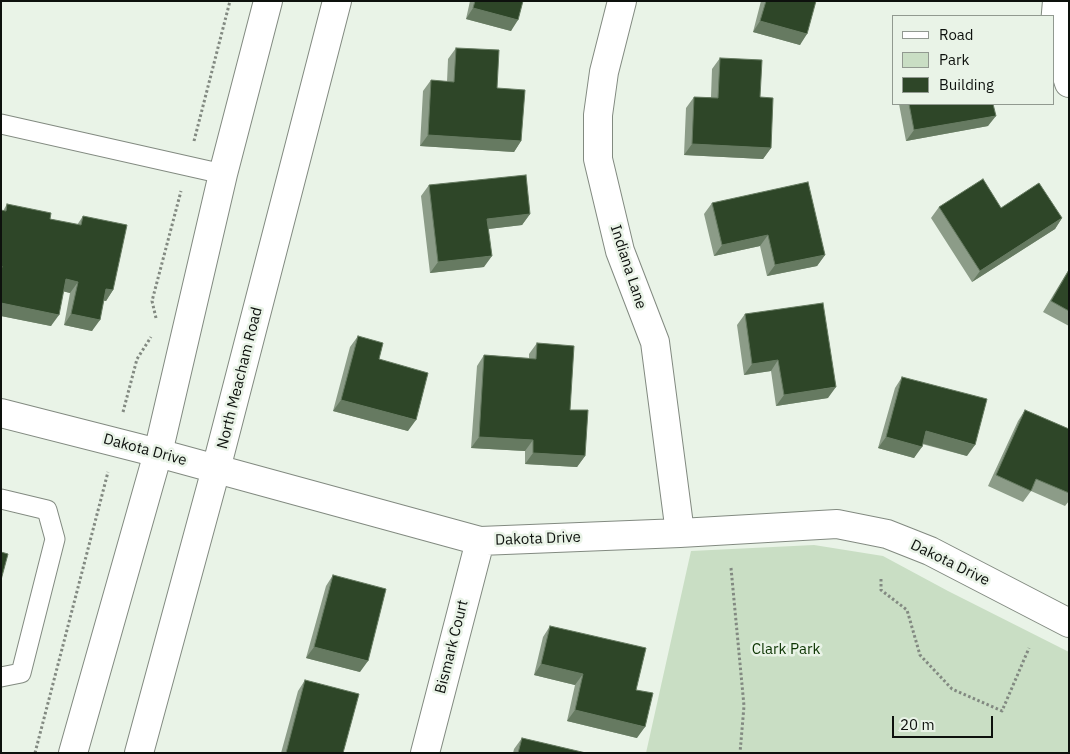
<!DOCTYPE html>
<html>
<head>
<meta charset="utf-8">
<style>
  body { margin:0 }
  #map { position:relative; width:1070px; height:754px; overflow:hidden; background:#e9f3e7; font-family:"IBM Plex Sans",sans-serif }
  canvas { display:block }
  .frame { position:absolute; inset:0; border:2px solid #0d110d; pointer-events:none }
  .legend { position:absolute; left:892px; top:15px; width:162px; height:90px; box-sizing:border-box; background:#e9f3e7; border:1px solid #919990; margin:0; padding:6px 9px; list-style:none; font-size:15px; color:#0d110d }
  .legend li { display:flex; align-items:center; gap:10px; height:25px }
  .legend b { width:25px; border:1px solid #919990 }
  .scale { position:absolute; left:892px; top:716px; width:101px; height:22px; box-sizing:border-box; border:2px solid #0d110d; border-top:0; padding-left:6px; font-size:15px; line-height:18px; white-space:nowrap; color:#0d110d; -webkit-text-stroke:4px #e9f3e7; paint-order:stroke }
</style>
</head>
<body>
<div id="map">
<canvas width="1070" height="754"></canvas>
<div class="frame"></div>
<ul class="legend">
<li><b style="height:6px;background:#fff"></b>Road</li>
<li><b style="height:14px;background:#c9dec4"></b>Park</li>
<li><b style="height:14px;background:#2e4628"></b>Building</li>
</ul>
<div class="scale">20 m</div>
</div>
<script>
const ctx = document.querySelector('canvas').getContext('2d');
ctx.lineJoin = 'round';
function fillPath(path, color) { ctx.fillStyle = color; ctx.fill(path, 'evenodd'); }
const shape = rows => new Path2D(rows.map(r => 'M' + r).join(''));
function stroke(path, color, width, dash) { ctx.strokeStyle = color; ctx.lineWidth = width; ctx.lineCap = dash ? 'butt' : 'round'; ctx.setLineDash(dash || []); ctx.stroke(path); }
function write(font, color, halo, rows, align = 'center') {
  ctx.font = font + ' "IBM Plex Sans",sans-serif'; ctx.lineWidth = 5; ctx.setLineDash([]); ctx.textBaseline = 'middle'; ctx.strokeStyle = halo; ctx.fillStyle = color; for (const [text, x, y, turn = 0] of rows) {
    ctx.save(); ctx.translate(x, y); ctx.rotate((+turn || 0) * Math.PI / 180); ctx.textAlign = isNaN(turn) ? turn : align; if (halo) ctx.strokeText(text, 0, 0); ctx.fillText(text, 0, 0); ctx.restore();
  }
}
const green = shape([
  [814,545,883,556,948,591,1069,652,1069,753,646,753,691,551]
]);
const path = shape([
  [194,141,230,1],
  [156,318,152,301,181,191],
  [123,412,137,359,151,337],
  [731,568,744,706,740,753],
  [881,579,881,590,907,610,920,655,952,689,1002,711,1029,648],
  [35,753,108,472]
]);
const service = shape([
  [1,124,223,174],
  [1,499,47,510,55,539,21,673,1,677]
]);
const minor = shape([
  [622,1,604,72,598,115,598,159,620,251,655,342,680,533],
  [1057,1,1054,36,1069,83],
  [1,413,158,453,480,541,680,533,837,524,887,534,930,551,1069,623],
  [425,753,480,541]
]);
const secondary = shape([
  [73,753,158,453,223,174,268,1],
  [139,753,216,469,337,1]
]);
const wall = shape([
  [470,1,523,1,511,31,466,19],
  [761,1,816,1,800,45,753,32],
  [456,48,497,88,521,141,514,152,420,146,423,91,431,80,447,82,448,59],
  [720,58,760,97,771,148,763,159,684,155,686,108,694,97,711,97,712,69],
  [899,104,993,104,988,126,906,141],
  [429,185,530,214,522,225,488,229,484,267,430,273,421,196],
  [712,203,825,255,817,266,767,276,760,246,714,256,704,214],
  [7,204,50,219,77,225,83,216,113,290,106,301,104,300,92,331,64,325,70,293,63,291,51,326,1,316,1,210,3,211],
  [939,207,1001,208,1062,218,1055,229,972,282,931,218],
  [1069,269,1069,326,1043,312],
  [745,314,828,398,776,406,771,371,744,375,737,325],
  [358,336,379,359,408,431,333,411,350,347],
  [537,343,570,410,585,456,577,467,525,464,525,451,471,448,477,366,484,355,529,358,529,354],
  [902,377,967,456,922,444,914,458,878,448,895,388],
  [1025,410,1069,429,1069,501,1065,506,1031,491,1023,502,988,486,1018,421],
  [333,575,360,672,306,658,326,586],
  [550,626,636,690,637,738,567,721,575,685,534,675,543,637],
  [305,680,343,753,281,753,298,691],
  [522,738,586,753,513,753,514,749]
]);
const shadedWall = shape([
  [473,8,518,20,511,31,466,19],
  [760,21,807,34,800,45,753,32],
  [996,116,988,126,906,141,914,130],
  [428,135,521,141,514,152,420,146],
  [692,144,771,148,763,159,684,155],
  [530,214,522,225,480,230,487,219],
  [1062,218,1055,229,972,282,980,271],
  [768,235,760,246,714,256,722,245],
  [825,255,817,266,767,276,775,265],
  [492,256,484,267,430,273,438,262],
  [66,279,78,282,70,293,58,290],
  [106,289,113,290,106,301,99,300],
  [1,303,59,315,51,326,1,316],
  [71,314,100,320,92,331,64,325],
  [778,360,771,371,744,375,752,364],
  [836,387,828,398,776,406,784,395],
  [341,400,416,420,408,431,333,411],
  [926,431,975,445,967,456,918,442],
  [479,437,533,440,525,451,471,448],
  [886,437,922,447,914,458,878,448],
  [533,453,585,456,577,467,525,464],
  [314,647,368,661,360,672,306,658],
  [541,664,583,674,575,685,534,675],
  [575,710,645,727,637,738,567,721]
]);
const building = shape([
  [475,1,523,1,518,20,473,8,475,1],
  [766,1,816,1,807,34,760,21,766,1],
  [456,48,499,50,497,88,525,90,521,141,428,135,431,80,454,82,456,48],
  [720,58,762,60,760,97,773,98,771,148,692,144,694,97,718,98,720,58],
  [909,104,993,104,996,116,914,130,909,104],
  [526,175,530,214,487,219,492,256,438,262,429,185,526,175],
  [983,179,1001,208,1039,183,1062,218,980,271,939,207,983,179],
  [808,182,825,255,775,265,768,235,722,245,712,203,808,182],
  [7,204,51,213,50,219,81,225,83,216,127,225,113,290,106,289,100,320,71,314,78,282,66,279,59,315,1,303,1,271,2,266,1,265,1,210,6,211,7,204],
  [1069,270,1069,311,1051,301,1069,270],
  [823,303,836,387,784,395,778,360,752,364,745,314,823,303],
  [358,336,383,343,379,359,428,373,416,420,341,400,358,336],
  [537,343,574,346,570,410,588,410,585,456,533,453,533,440,479,437,484,355,536,359,537,343],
  [902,377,987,399,975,445,926,431,922,447,886,437,902,377],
  [1025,410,1069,429,1069,493,1036,479,1031,491,996,475,1025,410],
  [1,552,8,554,1,580,1,552],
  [333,575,386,589,368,661,314,647,333,575],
  [550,626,646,648,636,690,653,693,645,727,575,710,583,674,541,664,550,626],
  [305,680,359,694,343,753,286,753,305,680],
  [522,738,586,753,518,753,522,738]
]);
const streetNames = [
  ["Indiana Lane",628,267,72],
  ["North Meacham Road",240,378,-76],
  ["Dakota Drive",145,450,15],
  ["Dakota Drive",538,539,-2],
  ["Dakota Drive",950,563,26],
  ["Bismark Court",452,647,-76]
];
const parkNames = [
  ["Clark Park",786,650]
];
fillPath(green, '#c9dec4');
stroke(service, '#828a80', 21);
stroke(minor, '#828a80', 30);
stroke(secondary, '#828a80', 30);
stroke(path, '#828981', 3, [2.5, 2.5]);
stroke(service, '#fff', 19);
stroke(minor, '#fff', 28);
stroke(secondary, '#fff', 28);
fillPath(wall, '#8c9c88');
fillPath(shadedWall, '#667a61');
fillPath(building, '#2e4628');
stroke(building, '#667a61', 1);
write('15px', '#0d110d', '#e9f3e7', streetNames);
write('15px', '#0c3402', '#e9f3e7', parkNames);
</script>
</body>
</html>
